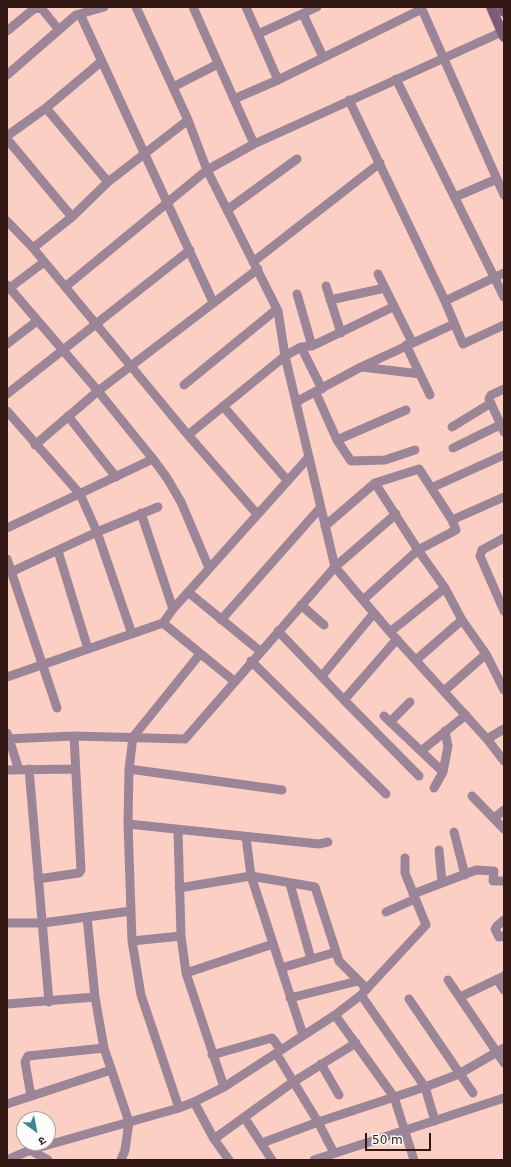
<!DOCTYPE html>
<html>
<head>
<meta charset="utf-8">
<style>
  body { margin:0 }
  #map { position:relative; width:511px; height:1167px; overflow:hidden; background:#fccfc5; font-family:"DejaVu Sans","Noto Sans Devanagari",sans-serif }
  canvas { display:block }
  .frame { position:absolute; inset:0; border:8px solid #321712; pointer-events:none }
  .north { position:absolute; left:16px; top:1111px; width:40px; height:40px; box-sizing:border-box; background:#fcfcfc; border:1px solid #aba09e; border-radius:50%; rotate:148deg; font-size:11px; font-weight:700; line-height:16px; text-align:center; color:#321712 }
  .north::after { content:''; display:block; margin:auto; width:14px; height:18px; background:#3f8492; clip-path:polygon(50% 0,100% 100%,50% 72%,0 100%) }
  .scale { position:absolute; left:365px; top:1133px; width:66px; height:18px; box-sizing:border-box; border:2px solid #321712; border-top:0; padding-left:5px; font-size:12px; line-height:14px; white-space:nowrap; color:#321712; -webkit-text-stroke:3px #fcfcfc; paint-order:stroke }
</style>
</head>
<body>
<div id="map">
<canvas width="511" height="1167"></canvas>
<div class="frame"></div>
<div class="north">उ</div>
<div class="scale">50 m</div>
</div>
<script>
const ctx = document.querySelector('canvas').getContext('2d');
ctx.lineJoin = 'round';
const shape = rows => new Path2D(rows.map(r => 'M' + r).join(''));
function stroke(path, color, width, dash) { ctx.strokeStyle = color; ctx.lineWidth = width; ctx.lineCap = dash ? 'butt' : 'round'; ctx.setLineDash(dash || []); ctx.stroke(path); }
const street = shape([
  [136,7,188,120,207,170,278,311,285,356,335,567,390,632,487,739,504,761],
  [193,7,254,144],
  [246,7,278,80],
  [421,7,504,195],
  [80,14,213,302],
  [303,14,323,57],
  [7,31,35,8,42,9,59,30],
  [258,34,317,7],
  [7,75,76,15,104,7],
  [396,79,504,297],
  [173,87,218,64],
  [234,99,278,80,422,9],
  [349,100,445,301,463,344,504,325],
  [46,108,108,182],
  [7,136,46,108,102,61],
  [7,139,72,217],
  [455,197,497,179],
  [227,210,297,159],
  [7,221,33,248,188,435,257,514],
  [33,248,72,217,108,182,188,120],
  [253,262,380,163],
  [378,274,412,342],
  [7,285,98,391,153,459,7,528],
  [326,286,341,333],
  [65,287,207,170,254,144,504,31],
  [7,290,44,262],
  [297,294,312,346],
  [330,300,385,288],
  [445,301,504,273],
  [7,344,37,321],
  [406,345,430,395],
  [301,347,322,389],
  [362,367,420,374],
  [184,385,277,309],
  [504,389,491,395,489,399,504,432],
  [316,393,337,440,351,461,385,460,415,450],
  [7,394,190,250],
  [296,402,361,367,454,324],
  [223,406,287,480],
  [7,411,80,494,97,532,132,634],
  [68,416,116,477],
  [452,427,491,403],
  [188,435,285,356,301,347,312,346,393,307],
  [337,440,406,410],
  [35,445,98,391,258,269],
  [453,448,504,423],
  [153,459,167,478,181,502,209,568],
  [375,483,418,550,445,588,462,620,486,654,504,690],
  [431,488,504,455],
  [141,513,173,609,163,623],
  [452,520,504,497],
  [325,526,375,483,419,469,452,520,456,530,418,550,363,600],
  [504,538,482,550,480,556,504,611],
  [58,551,88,649],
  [7,559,57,708],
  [11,572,97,532,158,507],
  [188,592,260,651],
  [301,605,324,625],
  [173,609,309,457],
  [221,620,321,507],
  [278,631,344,700,397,639],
  [390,632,445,588],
  [416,660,462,620],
  [251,661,386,794],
  [322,676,374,613],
  [7,677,163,623,234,681],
  [444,691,486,654],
  [344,700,419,776],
  [384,716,443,772],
  [390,722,410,702],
  [7,733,19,770],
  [7,739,74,736,185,739,335,567,396,514],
  [487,739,504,729],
  [421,751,466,715],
  [29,769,49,1002],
  [129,769,282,790],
  [7,770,75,769],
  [434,788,443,772,448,746,445,731],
  [472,796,504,829],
  [494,818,504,810],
  [128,824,319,844,328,842],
  [178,831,181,936,186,973,224,1087],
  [454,832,465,875],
  [246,837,251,876,303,1035],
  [439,850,442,882],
  [38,879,79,873,81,870,74,736],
  [290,884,311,959],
  [179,888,251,876,315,887,339,961,367,989],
  [413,894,476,870,494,871,493,881,504,881],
  [386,912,415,899],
  [87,917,95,997,104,1048,129,1122,125,1150,121,1160],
  [504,920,497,926,495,929,499,937,504,936],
  [7,923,43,923,131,911],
  [132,941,181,936],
  [281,968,336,952],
  [186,973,273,944],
  [497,979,504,990],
  [448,980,504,1063],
  [361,995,425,1087,435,1121],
  [460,997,504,976],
  [290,998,358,981],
  [409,999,473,1093],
  [7,1004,95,997],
  [335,1015,394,1097,414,1160],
  [276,1053,318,1122,334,1153],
  [212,1055,272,1038,281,1050],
  [321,1064,339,1095],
  [31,1096,25,1062,28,1056,104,1048],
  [194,1102,214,1139,229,1160],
  [7,1104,111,1070],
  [179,1108,141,995,132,941,128,824,129,769,133,737,200,654],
  [244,1117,272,1160],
  [214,1139,293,1082,356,1043],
  [262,1143,318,1122,425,1087,459,1074,504,1048],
  [30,1150,48,1160],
  [7,1160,30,1150,179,1108,194,1102,224,1087,335,1015,361,995,426,925,405,873,405,858],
  [314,1160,504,1098]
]);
const secondary = shape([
  [491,7,504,37],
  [502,7,504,12]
]);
stroke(street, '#9d8598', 9);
stroke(secondary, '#7e5c78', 10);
</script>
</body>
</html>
